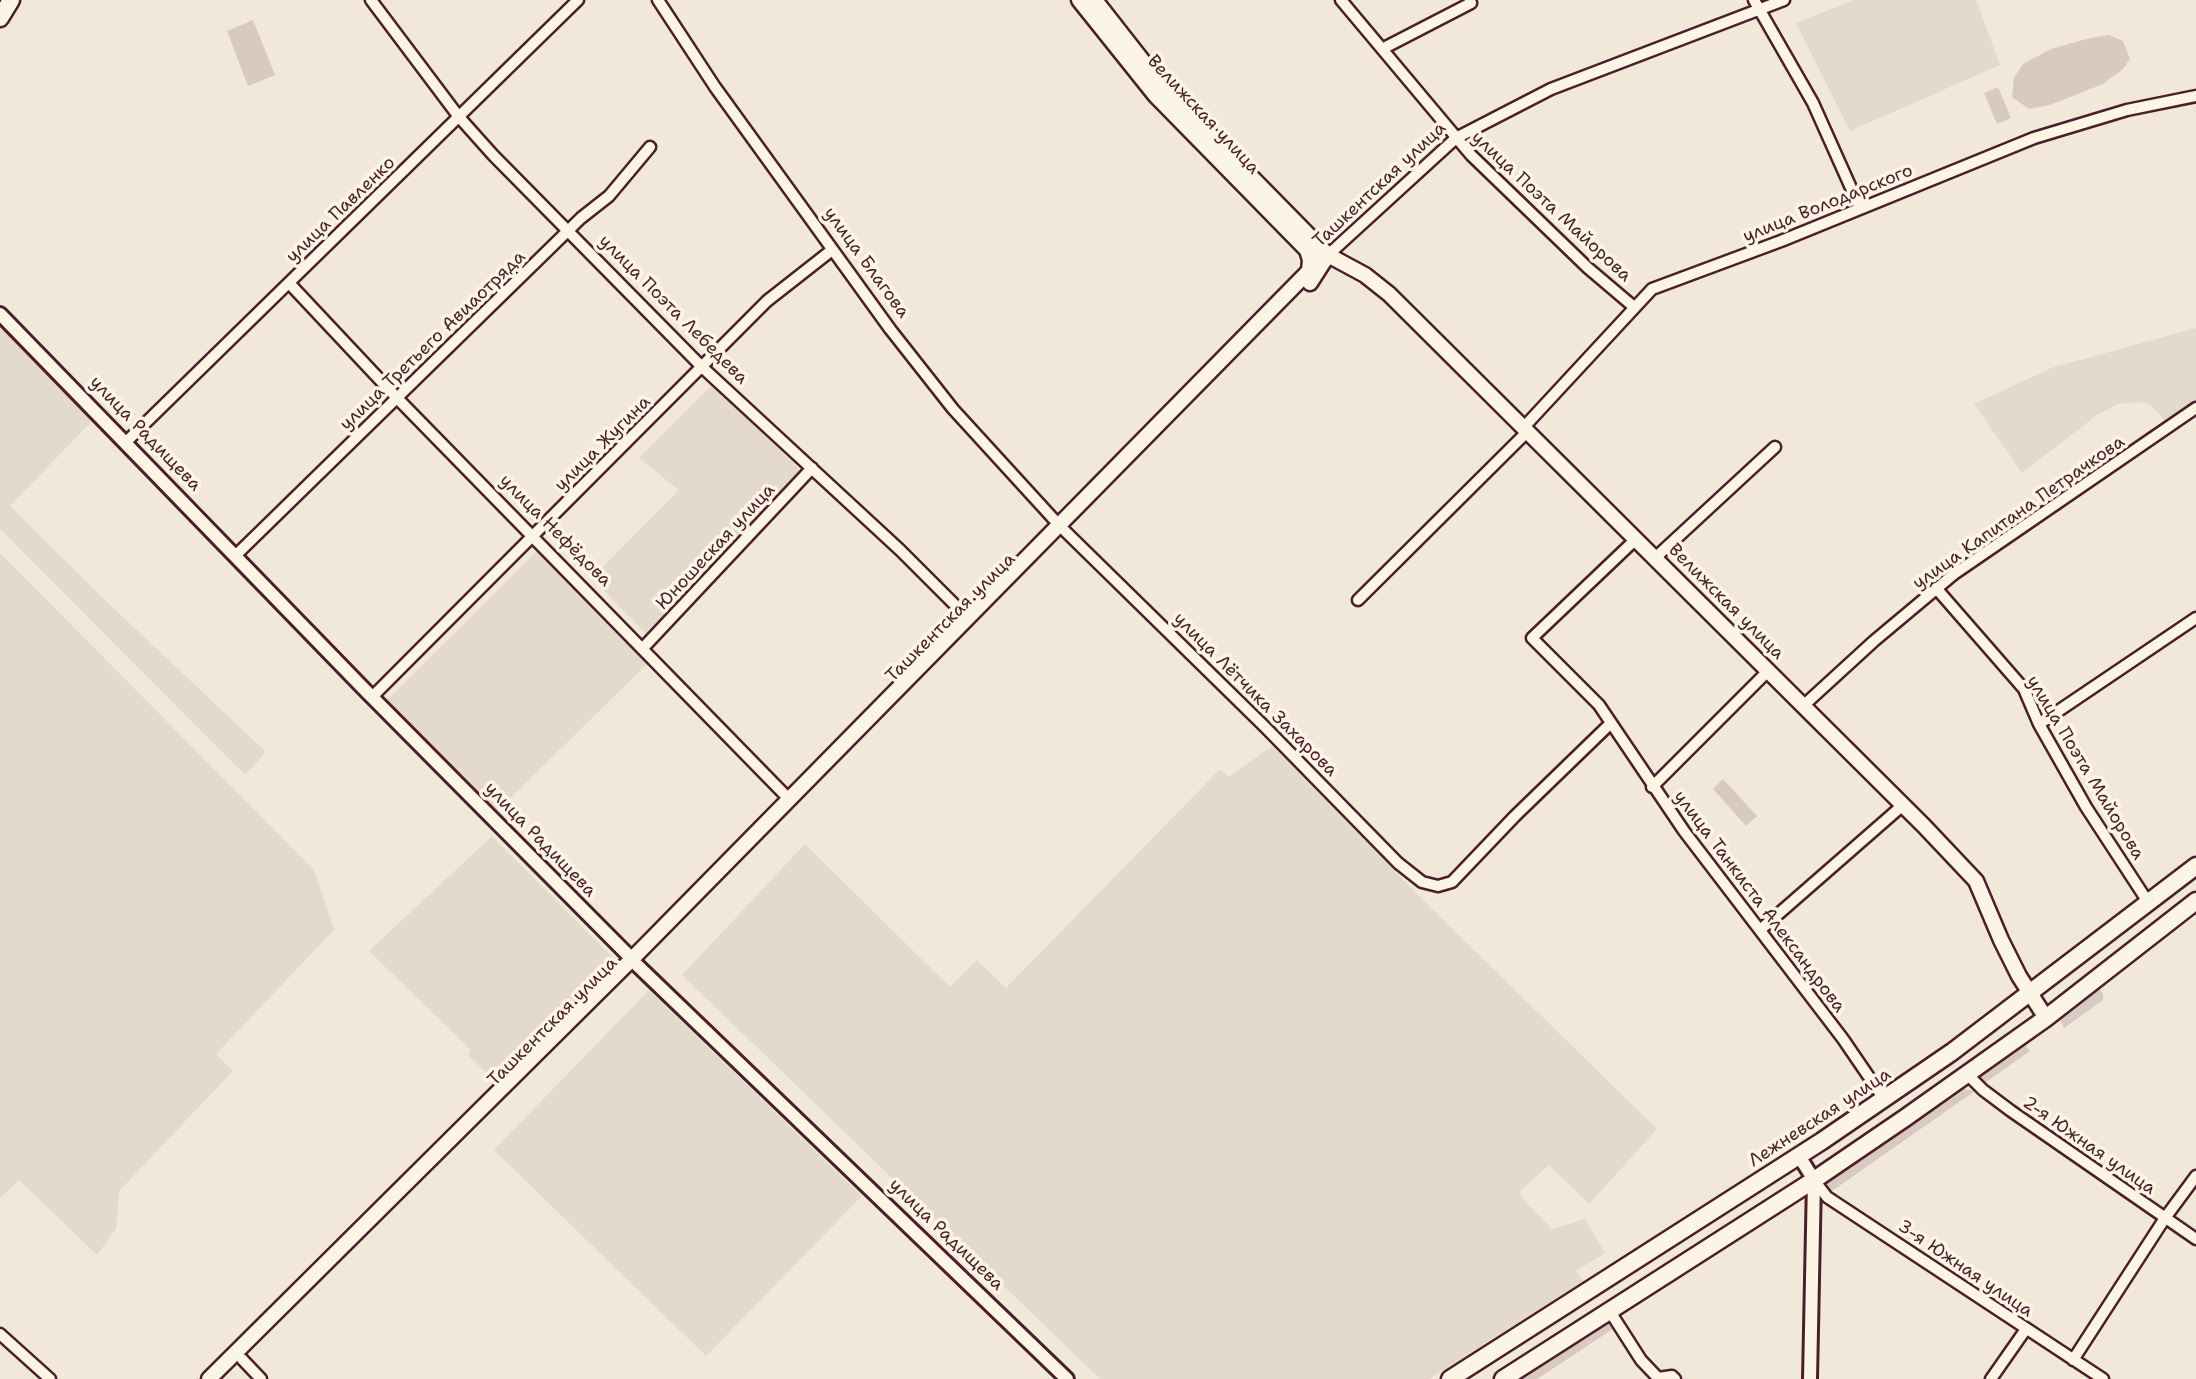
<!DOCTYPE html>
<html>
<head>
<meta charset="utf-8">
<style>
  body { margin:0 }
  canvas { display:block; background:#f1e8da }
</style>
</head>
<body>
<canvas width="2196" height="1379"></canvas>
<script>
const ctx = document.querySelector('canvas').getContext('2d');
ctx.lineJoin = 'round';
function fillPath(path, color) { ctx.fillStyle = color; ctx.fill(path, 'evenodd'); }
const shape = rows => new Path2D(rows.map(r => 'M' + r).join(''));
function stroke(path, color, width, dash) { ctx.strokeStyle = color; ctx.lineWidth = width; ctx.lineCap = dash ? 'butt' : 'round'; ctx.setLineDash(dash || []); ctx.stroke(path); }
function write(font, color, halo, rows, align = 'center') {
  ctx.font = font + ' "Shantell Sans",sans-serif'; ctx.lineWidth = 7; ctx.setLineDash([]); ctx.textBaseline = 'middle'; ctx.strokeStyle = halo; ctx.fillStyle = color; for (const [text, x, y, turn = 0] of rows) {
    ctx.save(); ctx.translate(x, y); ctx.rotate((+turn || 0) * Math.PI / 180); ctx.textAlign = isNaN(turn) ? turn : align; if (halo) ctx.strokeText(text, 0, 0); ctx.fillText(text, 0, 0); ctx.restore();
  }
}
const built = shape([
  [1854,0,1976,0,2000,65,1850,131,1796,23],
  [0,321,94,419,10,506,106,601,266,752,245,775,0,529],
  [2196,328,2196,410,2170,427,2154,408,2143,402,2118,404,2097,415,2022,473,1974,404,2051,368],
  [712,385,801,471,647,635,592,578,679,490,639,458],
  [540,548,649,662,492,816,383,704],
  [0,553,314,870,334,930,216,1054,233,1071,119,1191,116,1229,97,1255,19,1180,0,1198],
  [1272,746,1432,909,1657,1129,1589,1204,1549,1165,1520,1191,1521,1197,1552,1229,1585,1219,1605,1253,1576,1271,1583,1281,1429,1379,1100,1379,682,975,805,844,950,987,977,960,1006,988,1220,769,1229,777],
  [492,836,619,964,498,1084,468,1055,471,1050,369,951],
  [649,990,862,1196,706,1356,494,1150]
]);
const green = shape([
  [253,20,275,75,248,86,227,31],
  [2109,35,2123,41,2130,59,2123,69,2103,84,2050,105,2029,109,2012,97,2014,78,2023,64,2051,49,2090,38],
  [1998,87,2011,118,1997,124,1984,93],
  [1723,779,1757,816,1746,826,1713,789],
  [2096,985,2103,994,2103,1000,2064,1028,2060,1020,2061,1013],
  [2023,1042,2030,1051,1982,1085,1976,1080],
  [1964,1089,1975,1091,1832,1191,1827,1190,1827,1183],
  [1612,1320,1616,1327,1537,1379,1520,1379]
]);
const minor = shape([
  [371,0,459,117,493,155,702,367,900,550,968,618],
  [658,0,715,87,890,329,953,409,1059,525],
  [1341,0,1471,155,1588,268,1634,307],
  [1754,0,1813,103,1860,208],
  [1382,49,1471,3,1470,0],
  [1328,255,1456,138,1551,89,1784,0],
  [289,283,397,398,789,799],
  [1524,427,1652,289,1781,241,2034,138,2127,110,2196,96],
  [126,442,578,0],
  [1065,531,1265,727,1398,863,1422,882,1438,886,1452,882,1515,816,1611,723],
  [1636,539,1532,638,1599,705,1684,831,1843,1039,1884,1099],
  [235,556,581,218,609,196,650,147],
  [1655,558,1775,447],
  [1936,588,2024,689,2039,724,2086,807,2148,902],
  [1358,600,1528,431],
  [643,648,812,468],
  [372,697,767,301,832,250],
  [1803,706,1874,641,1954,574,2196,408],
  [2039,724,2196,618],
  [1652,787,1768,671],
  [1760,930,1903,805],
  [1968,1075,1983,1090,2011,1111,2196,1239],
  [1814,1180,1827,1197,2103,1379],
  [1609,1310,1641,1360,1658,1378,1672,1376,1675,1379],
  [0,1334,50,1379],
  [242,1359,261,1379],
  [2073,1360,2165,1218,2196,1176],
  [1991,1379,2026,1329]
]);
const tertiary = shape([
  [0,314,366,691,632,959],
  [637,965,1067,1379],
  [1799,1156,1814,1180,1810,1379]
]);
const secondary = shape([
  [1095,0,1164,88,1328,255],
  [1319,253,1328,255,1365,275,1389,294,1924,826,1976,881,2001,940,2019,976,2046,1018],
  [1310,283,1328,255],
  [209,1379,632,959,1309,271,1310,260,1307,250,1155,95,1079,0]
]);
const primary = shape([
  [0,18,11,0]
]);
const trunk = shape([
  [1450,1379,1822,1141,1952,1052,2196,866],
  [1503,1379,1814,1180,1905,1118,2046,1018,2196,901]
]);
const streetNames = [
  ["Велижская улица",1203,115,47],
  ["Ташкентская улица",1380,185,-43],
  ["улица Володарского",1828,204,-22],
  ["улица Поэта Майорова",1551,207,43],
  ["улица Павленко",341,210,-44],
  ["улица Благова",866,263,54],
  ["улица Поэта Лебедева",673,310,45],
  ["улица Третьего Авиаотряда",433,341,-44],
  ["улица Радищева",145,434,46],
  ["улица Жугина",603,444,-45],
  ["улица Капитана Петрачкова",2019,513,-35],
  ["улица Нефёдова",555,531,45],
  ["Юношеская улица",716,547,-47],
  ["Велижская улица",1726,602,45],
  ["Ташкентская улица",951,618,-45],
  ["улица Лётчика Захарова",1255,695,45],
  ["улица Поэта Майорова",2085,768,59],
  ["улица Радищева",540,840,46],
  ["улица Танкиста Александрова",1759,902,53],
  ["Ташкентская улица",553,1022,-45],
  ["Лежневская улица",1820,1118,-33],
  ["2-я Южная улица",2089,1146,35],
  ["улица Радищева",946,1235,44],
  ["3-я Южная улица",1965,1269,34]
];
fillPath(built, '#e4d9cd');
fillPath(green, '#d8cac0');
stroke(minor, '#4a1f2b', 15);
stroke(tertiary, '#4a1f2b', 18);
stroke(secondary, '#4a1f2b', 19);
stroke(primary, '#4a1f2b', 21);
stroke(trunk, '#4a1f2b', 21);
stroke(minor, '#fcf5e5', 10);
stroke(tertiary, '#fcf5e5', 12);
stroke(secondary, '#fcf5e5', 14);
stroke(primary, '#fcf5e5', 16);
stroke(trunk, '#fcf5e5', 16);
write('18px', '#4a1f2b', '#fcf5e5', streetNames);
</script>
</body>
</html>
